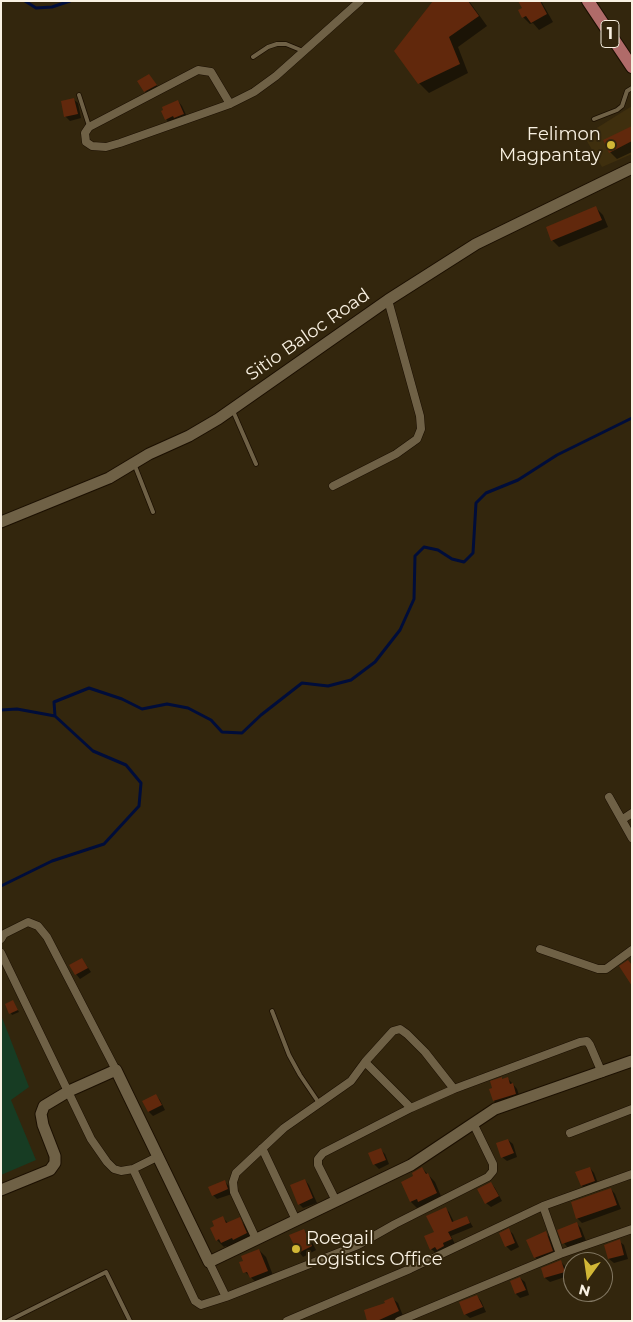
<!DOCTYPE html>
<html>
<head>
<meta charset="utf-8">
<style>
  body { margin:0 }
  #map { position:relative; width:633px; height:1322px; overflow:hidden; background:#33260d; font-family:Montserrat,sans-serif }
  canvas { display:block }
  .frame { position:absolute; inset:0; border:2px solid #f9f1e2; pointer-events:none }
  .north { position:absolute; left:563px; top:1252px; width:50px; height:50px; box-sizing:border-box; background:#33260d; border:1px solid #827762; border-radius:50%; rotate:194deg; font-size:14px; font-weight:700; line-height:20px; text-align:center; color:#f9f1e2 }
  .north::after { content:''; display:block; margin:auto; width:18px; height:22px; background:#d2b736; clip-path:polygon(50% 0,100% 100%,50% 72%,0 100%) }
</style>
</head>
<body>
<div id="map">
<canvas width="633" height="1322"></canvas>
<div class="frame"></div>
<div class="north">N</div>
</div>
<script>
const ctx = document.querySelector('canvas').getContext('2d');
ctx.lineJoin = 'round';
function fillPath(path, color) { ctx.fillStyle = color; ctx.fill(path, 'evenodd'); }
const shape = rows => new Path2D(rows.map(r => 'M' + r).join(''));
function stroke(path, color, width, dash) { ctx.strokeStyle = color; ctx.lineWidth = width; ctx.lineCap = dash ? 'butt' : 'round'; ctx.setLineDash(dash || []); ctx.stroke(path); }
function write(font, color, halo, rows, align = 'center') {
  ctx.font = font + ' Montserrat,sans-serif'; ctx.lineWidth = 4; ctx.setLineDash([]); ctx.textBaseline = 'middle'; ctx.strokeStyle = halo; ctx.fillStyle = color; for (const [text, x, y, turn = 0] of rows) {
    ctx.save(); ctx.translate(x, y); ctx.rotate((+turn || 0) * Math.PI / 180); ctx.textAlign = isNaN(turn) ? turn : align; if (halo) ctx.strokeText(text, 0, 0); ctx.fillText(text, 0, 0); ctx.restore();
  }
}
const built = shape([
  [632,106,632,154,602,167,584,136]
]);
const green = shape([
  [1,1015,29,1087,11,1100,36,1160,1,1175]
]);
const shadow = shape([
  [435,1,469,1,487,26,458,47,468,73,429,93,419,83],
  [524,1,541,1,553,22,539,30,533,23,530,24,523,17],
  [149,75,160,90,150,96,145,91],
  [73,99,78,103,81,118,70,121,65,116],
  [178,101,182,106,188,119,170,124,166,119],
  [632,127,632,152,617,159,610,152],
  [596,208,603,215,608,227,559,247,552,240],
  [82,959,91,972,80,979,76,974],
  [13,1001,19,1012,12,1015,6,1004],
  [502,1079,503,1080,508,1079,512,1083,517,1089,520,1098,498,1105,494,1101,490,1089,494,1088],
  [156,1096,160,1100,165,1110,153,1116,149,1112,144,1101],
  [508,1140,513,1144,517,1157,507,1161,502,1157],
  [380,1149,385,1154,389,1164,379,1169,374,1164],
  [422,1168,435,1182,443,1201,418,1209,411,1202,402,1182,415,1177],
  [590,1168,594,1173,599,1186,586,1190,582,1186,577,1173],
  [305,1180,309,1185,317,1203,303,1208,299,1204],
  [225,1182,229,1186,232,1194,217,1199,213,1195],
  [491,1183,495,1188,502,1201,491,1207,486,1203],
  [611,1189,615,1194,621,1209,582,1223,577,1218],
  [445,1208,449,1212,454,1222,467,1217,473,1227,451,1236,455,1244,446,1248,448,1250,436,1253,431,1249,435,1233],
  [222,1217,229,1224,239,1219,246,1226,253,1240,229,1249,226,1246,224,1247,217,1240,212,1228,215,1226],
  [577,1224,581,1228,586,1241,568,1248,564,1243],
  [303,1230,308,1234,316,1250,303,1257,299,1252],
  [509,1230,513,1234,519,1247,511,1251,506,1246],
  [545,1233,550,1237,557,1255,539,1262,535,1257],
  [619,1241,624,1245,628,1259,614,1263,609,1259,605,1246],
  [259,1250,266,1257,274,1278,258,1284,245,1272],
  [560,1261,565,1266,568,1276,550,1282,545,1278,542,1269],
  [520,1278,525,1282,529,1295,520,1298,516,1294],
  [477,1296,481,1301,486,1312,470,1318,465,1314],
  [393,1299,398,1303,403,1316,390,1321,368,1321]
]);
const stream = shape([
  [25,1,36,8,52,7,70,1],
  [1,710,17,709,55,716,93,751,126,765,141,783,139,806,104,844,52,861,1,886],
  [55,716,54,702,89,688,122,699,142,709,167,704,188,708,211,720,222,732,242,733,261,715,302,683,328,686,351,680,375,662,400,630,414,599,415,556,424,547,438,550,452,559,464,562,473,553,476,503,486,493,518,480,557,455,632,418]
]);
const building = shape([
  [433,1,468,1,479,16,449,37,460,64,418,84,394,51],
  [518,1,540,1,547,14,531,23,526,16,522,18,518,10,522,8],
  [149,74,157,85,144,92,137,81],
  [74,98,78,114,64,117,61,101],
  [178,100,184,114,174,118,173,116,165,120,161,111,163,110,162,107],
  [632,126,632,141,609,153,603,140],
  [596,206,602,220,551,241,546,227],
  [82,958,88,968,75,975,69,965],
  [628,960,632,965,632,986,619,966],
  [13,1000,18,1010,9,1014,5,1004],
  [502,1077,502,1079,508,1077,510,1084,513,1083,516,1094,493,1101,489,1089,492,1088,490,1081],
  [156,1094,162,1105,148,1112,142,1101],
  [508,1139,514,1153,501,1158,496,1143],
  [381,1148,386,1160,373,1165,368,1153],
  [422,1167,426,1174,428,1173,437,1193,418,1202,417,1199,410,1202,401,1182,413,1176,412,1173],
  [590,1167,595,1181,581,1186,575,1172],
  [305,1179,313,1198,298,1205,290,1185],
  [225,1180,228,1189,212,1196,208,1187],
  [491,1182,499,1196,485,1204,477,1189],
  [611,1188,617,1205,576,1219,571,1202],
  [446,1207,452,1222,467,1216,470,1223,448,1232,452,1239,443,1243,444,1246,437,1250,435,1247,430,1250,424,1236,434,1232,426,1216],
  [223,1216,226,1223,240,1217,247,1233,233,1240,232,1238,221,1243,219,1239,216,1241,210,1228,214,1226,212,1221],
  [577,1222,582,1237,562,1244,557,1230],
  [509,1228,515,1243,505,1247,499,1233],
  [304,1229,312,1246,298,1253,289,1235],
  [546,1231,553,1251,534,1258,526,1240],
  [620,1239,624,1255,608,1259,604,1245],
  [259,1249,268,1271,250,1278,247,1272,243,1273,239,1262,243,1261,241,1256],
  [561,1260,565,1272,544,1278,541,1268],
  [520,1277,526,1290,515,1294,510,1281],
  [477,1295,483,1307,464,1315,459,1302],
  [393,1297,399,1311,377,1321,367,1321,364,1310,385,1303,384,1301]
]);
const lane = shape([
  [253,57,268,47,277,44,286,44,303,51],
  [79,95,89,126],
  [594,119,617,110,622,106,627,91,632,88],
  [233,411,256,464],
  [135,466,153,512],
  [272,1011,289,1055,300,1075,319,1103],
  [8,1321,106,1272,130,1321]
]);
const street = shape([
  [230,104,211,72,198,70,89,127,85,133,86,142,92,146,106,147,120,143,230,104,254,92,276,76,360,1],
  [333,486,396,454,417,439,421,429,420,416,388,300],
  [609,797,632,838],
  [623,819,632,813],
  [1,939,4,934,28,922,38,926,47,937,116,1070],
  [540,949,598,969,606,969,632,950],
  [1,953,91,1139,107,1162,114,1169,121,1171,133,1169,159,1156],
  [365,1062,411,1108],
  [570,1133,632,1109],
  [262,1148,296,1220],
  [133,1169,195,1301,201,1305,226,1297,358,1245,395,1224,488,1177,493,1171,493,1164,473,1123],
  [336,1201,318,1165,318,1159,323,1153,411,1108,454,1089,580,1042,587,1041,590,1045,602,1073],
  [543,1206,560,1254],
  [256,1239,234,1192,233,1182,236,1173,284,1128,351,1081,365,1062,393,1031,400,1029,407,1034,425,1052,454,1089],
  [209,1262,226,1297],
  [287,1321,410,1269,543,1206,632,1174],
  [399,1321,560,1254,632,1229]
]);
const secondary = shape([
  [1,522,109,478,149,454,189,436,218,419,388,300,476,244,632,168],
  [1,1190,50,1170,55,1163,55,1156,43,1125,41,1114,44,1106,69,1091,116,1070,209,1262,411,1165,495,1109,632,1061]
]);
const primary = shape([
  [588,1,632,67]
]);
const markers = [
  [611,145,5,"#d2b736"],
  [296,1249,5,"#d2b736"]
];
const shields = [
  [610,34,18]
];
const shieldNames = [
  ["1",610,34]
];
const poiNames = [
  ["Felimon",601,135],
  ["Magpantay",601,156],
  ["Roegail",306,1239,"left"],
  ["Logistics Office",306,1260,"left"]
];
const streetNames = [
  ["Sitio Baloc Road",308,335,-35]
];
fillPath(built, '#3f2f0e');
fillPath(green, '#173c23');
fillPath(shadow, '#0007');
stroke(stream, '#000d3a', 3);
fillPath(building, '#61280c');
stroke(lane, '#1b0f00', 5.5);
stroke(street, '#1b0f00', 9);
stroke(secondary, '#1b0f00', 13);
stroke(primary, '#1b0f00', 14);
stroke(lane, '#6f6146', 4);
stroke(street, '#6f6146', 8);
stroke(secondary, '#6f6146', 11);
stroke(primary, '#b06b69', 12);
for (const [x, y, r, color] of markers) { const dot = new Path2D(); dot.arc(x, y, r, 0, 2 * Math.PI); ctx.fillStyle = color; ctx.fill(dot); stroke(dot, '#33260d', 2); }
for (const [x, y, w] of shields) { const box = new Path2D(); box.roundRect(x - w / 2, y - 13.5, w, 27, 4); ctx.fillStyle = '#33260d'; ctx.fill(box); stroke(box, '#f9f1e2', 1); }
write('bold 16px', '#f9f1e2', null, shieldNames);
write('18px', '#f9f1e2', '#33260d', poiNames, 'right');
write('18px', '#f9f1e2', '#33260d', streetNames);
</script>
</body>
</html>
